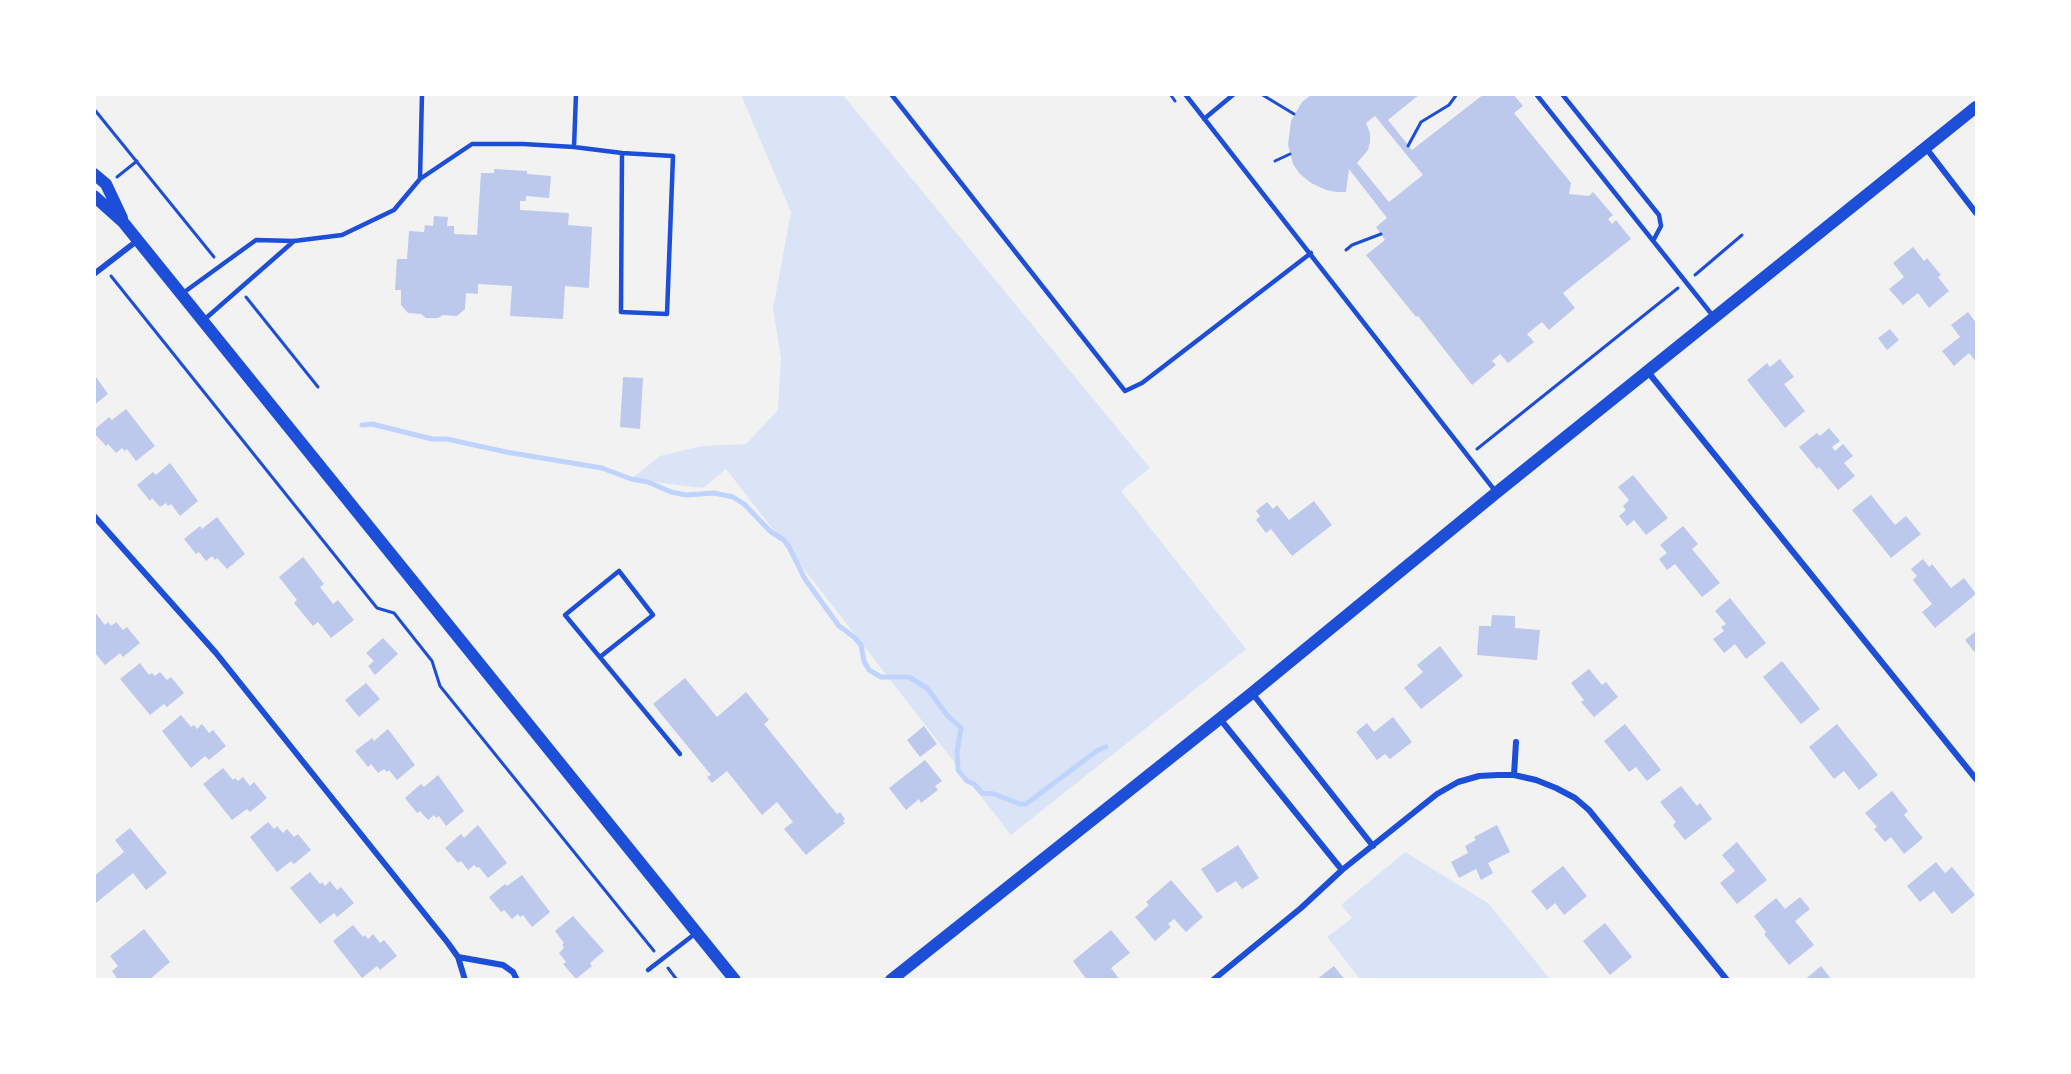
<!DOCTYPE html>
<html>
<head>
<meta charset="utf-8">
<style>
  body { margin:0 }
  #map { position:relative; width:2071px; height:1074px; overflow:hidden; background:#f2f2f2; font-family:"DM Sans",sans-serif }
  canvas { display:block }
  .frame { position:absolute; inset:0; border:96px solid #fff; pointer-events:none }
</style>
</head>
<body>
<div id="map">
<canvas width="2071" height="1074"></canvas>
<div class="frame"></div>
</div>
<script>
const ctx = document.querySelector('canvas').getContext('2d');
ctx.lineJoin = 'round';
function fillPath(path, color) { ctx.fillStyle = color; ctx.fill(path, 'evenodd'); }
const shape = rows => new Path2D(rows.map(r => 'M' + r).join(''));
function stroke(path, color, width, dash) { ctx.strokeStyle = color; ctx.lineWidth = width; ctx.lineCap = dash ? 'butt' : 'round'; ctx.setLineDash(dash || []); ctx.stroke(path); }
const green = shape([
  [741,95,843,95,1150,468,1121,491,1246,649,1011,835,726,469,703,488,631,479,660,456,702,446,746,444,778,410,781,358,773,309,791,212],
  [1405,852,1488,903,1550,979,1360,979,1327,937,1352,918,1341,905]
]);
const stream = shape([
  [362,425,372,424,432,439,447,439,506,452,602,468,631,479,648,482,671,492,686,495,714,493,733,497,744,504,771,532,784,540,789,547,805,579,839,626,854,637,861,645,864,661,869,670,881,677,909,677,927,688,947,715,961,728,957,752,958,770,967,781,974,784,982,793,994,794,1020,804,1026,804,1098,750,1106,747]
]);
const building = shape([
  [1312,94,1420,94,1388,120,1412,150,1484,94,1513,94,1523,106,1514,113,1571,183,1569,194,1589,196,1593,192,1613,215,1608,219,1612,224,1616,220,1631,239,1563,293,1575,308,1549,330,1542,322,1527,334,1534,342,1508,363,1500,354,1492,361,1496,365,1472,385,1418,316,1416,317,1366,255,1385,240,1376,227,1387,218,1349,169,1346,192,1336,192,1326,190,1311,183,1300,174,1293,164,1288,145,1291,121,1302,102],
  [1375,116,1423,175,1389,202,1357,163,1368,150,1370,142,1370,133,1366,123],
  [494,169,527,171,527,174,551,176,549,198,526,196,526,201,520,201,520,210,569,213,568,225,592,227,589,288,565,286,563,319,510,316,512,286,478,284,478,294,466,293,465,309,457,316,443,315,438,318,426,318,421,314,408,313,401,305,401,290,395,290,397,259,407,259,409,231,424,232,425,225,433,226,434,216,448,217,447,226,454,226,454,234,477,235,481,173,494,173],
  [1913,247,1924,261,1927,258,1941,275,1938,277,1949,291,1929,308,1918,293,1903,305,1889,289,1904,277,1893,263],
  [1968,312,1976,323,1976,362,1969,353,1954,366,1942,351,1960,337,1951,325],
  [1890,329,1899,340,1887,350,1878,338],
  [1780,359,1794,377,1784,384,1805,411,1785,428,1747,380,1767,363,1770,367],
  [94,374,108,394,94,405],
  [623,377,643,378,640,429,620,427],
  [126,409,155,446,136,461,127,449,125,451,122,448,116,453,108,444,106,446,94,433,94,430,109,417,112,420],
  [1829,428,1840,441,1832,447,1835,451,1843,444,1853,456,1844,463,1855,476,1838,490,1819,467,1817,469,1799,447,1817,433,1820,436],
  [170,463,198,501,180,516,171,504,168,506,166,503,160,507,152,498,150,501,137,485,153,472,156,475],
  [1633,475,1668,518,1646,535,1634,520,1627,526,1619,516,1626,510,1623,506,1629,500,1618,487],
  [1871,495,1895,525,1906,516,1921,534,1891,558,1852,510],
  [1314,501,1332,525,1292,556,1271,529,1266,533,1256,520,1260,516,1256,511,1267,502,1273,509,1277,505,1289,520],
  [217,517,245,554,227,569,217,558,215,560,212,556,206,561,199,552,196,554,184,539,200,526,202,529],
  [1683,526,1698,544,1692,549,1720,583,1702,597,1675,564,1667,570,1659,559,1667,553,1660,545],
  [303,557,324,584,320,587,333,604,338,600,354,620,331,638,318,622,313,626,294,603,297,600,279,577],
  [1923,559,1929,567,1932,564,1951,588,1964,578,1976,594,1935,628,1922,612,1932,604,1913,580,1917,576,1911,569],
  [1730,598,1766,643,1746,659,1735,644,1724,653,1713,639,1724,631,1721,627,1726,624,1715,611],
  [94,611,105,625,108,622,111,626,116,622,123,630,127,627,140,643,123,657,120,653,105,665,94,652],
  [1492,615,1515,616,1515,628,1540,630,1537,660,1477,655,1479,626,1491,626],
  [1976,631,1976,654,1965,640],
  [383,638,398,654,375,675,368,666,374,661,366,653],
  [1440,646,1463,676,1421,709,1404,688,1423,672,1417,665],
  [1782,661,1820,709,1801,724,1763,677],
  [140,663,149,675,152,673,155,676,160,672,167,680,171,677,184,693,167,707,164,704,150,715,120,679],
  [1589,669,1602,685,1606,682,1618,697,1594,717,1581,702,1584,700,1571,683],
  [685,678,717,717,746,692,769,720,764,724,837,814,840,812,845,819,843,821,845,823,806,855,784,829,793,822,777,802,762,815,727,771,712,783,707,777,711,775,653,704],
  [366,683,380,699,359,717,345,700],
  [181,715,191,727,194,725,197,729,202,724,209,733,213,730,226,746,209,760,205,756,191,768,162,731],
  [1393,717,1412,742,1390,759,1385,754,1377,760,1356,732,1367,723,1374,732],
  [1625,724,1661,770,1647,781,1636,767,1629,772,1604,741],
  [1837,724,1878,775,1859,790,1844,771,1834,779,1809,747],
  [924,726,937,744,920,757,907,740],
  [388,729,415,765,397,780,389,770,387,772,384,769,378,773,371,764,368,767,355,751,372,738,374,741],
  [925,760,942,781,935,786,938,790,921,803,919,799,906,810,889,788],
  [223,768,233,780,235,778,238,781,243,777,250,786,254,782,267,798,250,812,247,809,232,820,203,784],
  [438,775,464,811,446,826,439,816,436,818,434,815,428,820,420,811,417,813,405,798,421,784,424,787],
  [1681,786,1697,806,1700,803,1712,819,1685,840,1673,825,1676,822,1660,802],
  [1892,791,1908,811,1904,815,1923,838,1904,854,1891,837,1885,842,1874,829,1877,827,1865,813],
  [268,822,274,829,277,826,283,833,287,829,294,837,298,834,311,850,294,864,291,861,277,872,250,837],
  [478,825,507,863,488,878,479,867,477,868,474,865,468,870,461,861,458,863,445,848,461,834,464,838],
  [1497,825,1510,852,1488,863,1493,873,1481,880,1476,869,1459,878,1451,862,1468,853,1465,846,1476,840,1474,837],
  [130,828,167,873,146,890,133,873,96,903,94,900,94,876,124,852,115,840],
  [1737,842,1767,880,1737,904,1720,883,1735,871,1722,855],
  [1238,845,1259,878,1242,889,1236,881,1217,893,1201,869],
  [1936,862,1945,873,1952,867,1975,895,1952,914,1934,891,1920,902,1907,886],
  [1563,866,1587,896,1564,915,1555,903,1547,910,1531,891],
  [310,872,320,884,322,882,325,886,330,881,337,890,341,887,354,903,337,917,334,913,320,924,290,888],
  [522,875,550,912,532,927,523,915,520,917,518,914,512,919,504,910,501,912,489,897,505,884,507,886],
  [1171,880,1203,917,1186,932,1174,919,1168,924,1171,927,1155,941,1135,917,1149,905,1146,902],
  [1800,897,1810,909,1795,921,1814,945,1789,965,1764,934,1766,932,1754,916,1776,898,1785,909],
  [573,916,604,951,590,963,592,966,576,979,563,964,566,962,559,953,564,948,562,944,564,943,555,931],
  [1605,923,1632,957,1610,975,1583,941],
  [353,925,363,937,365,935,368,939,373,934,380,943,384,940,397,956,380,970,377,966,362,978,333,941],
  [144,929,170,962,149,980,118,980,112,971,118,966,110,956],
  [1111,930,1130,953,1111,968,1120,980,1087,980,1073,961],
  [1334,966,1345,980,1316,980],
  [1821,966,1832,980,1804,980,1808,977]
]);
const path = shape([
  [1170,94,1175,101],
  [1261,94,1294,114],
  [94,109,214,257],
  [1408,146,1421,122,1449,105,1457,94],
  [1275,161,1290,154],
  [117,177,137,161],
  [1346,250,1352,245,1381,234],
  [1695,275,1742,235],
  [111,276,377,608,394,613,432,661,440,686,654,951],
  [246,297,318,387],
  [1477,449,1678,288],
  [668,968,677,980]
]);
const service = shape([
  [891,94,1125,391,1142,383,1311,253],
  [1185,94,1496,492],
  [1536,94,1713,316],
  [1562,94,1659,215,1661,226,1653,241],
  [1204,119,1234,94],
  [574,147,576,94],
  [420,179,422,94],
  [183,293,256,240,294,241,342,235,394,210,420,179,472,144,523,144,574,147,622,153,673,156,667,314,621,312,622,153],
  [205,319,294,241],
  [600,657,653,615,619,571,565,615,680,754],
  [648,970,696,933]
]);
const minor = shape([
  [1926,148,1976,213],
  [94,274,138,240],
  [1648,372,1976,779],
  [94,516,216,653,448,943,458,957,465,980],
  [1252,693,1373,846],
  [1220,719,1342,870],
  [1514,775,1516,742],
  [458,957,503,965,513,972,517,980],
  [1213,980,1301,908,1342,870,1437,794,1458,782,1479,776,1498,775,1514,775,1536,780,1556,788,1575,798,1589,810,1727,980]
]);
const secondary = shape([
  [94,174,106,184,122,218],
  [94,196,123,222,735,980],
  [891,980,1252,693,1496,493,1976,107]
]);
fillPath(green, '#dbe4f7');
stroke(stream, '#bfd3fe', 5);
fillPath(building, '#bdc9ec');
stroke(path, '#1d4ed8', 3);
stroke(service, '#1d4ed8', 4.5);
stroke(minor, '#1d4ed8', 6);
stroke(secondary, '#1d4ed8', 12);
</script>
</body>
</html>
